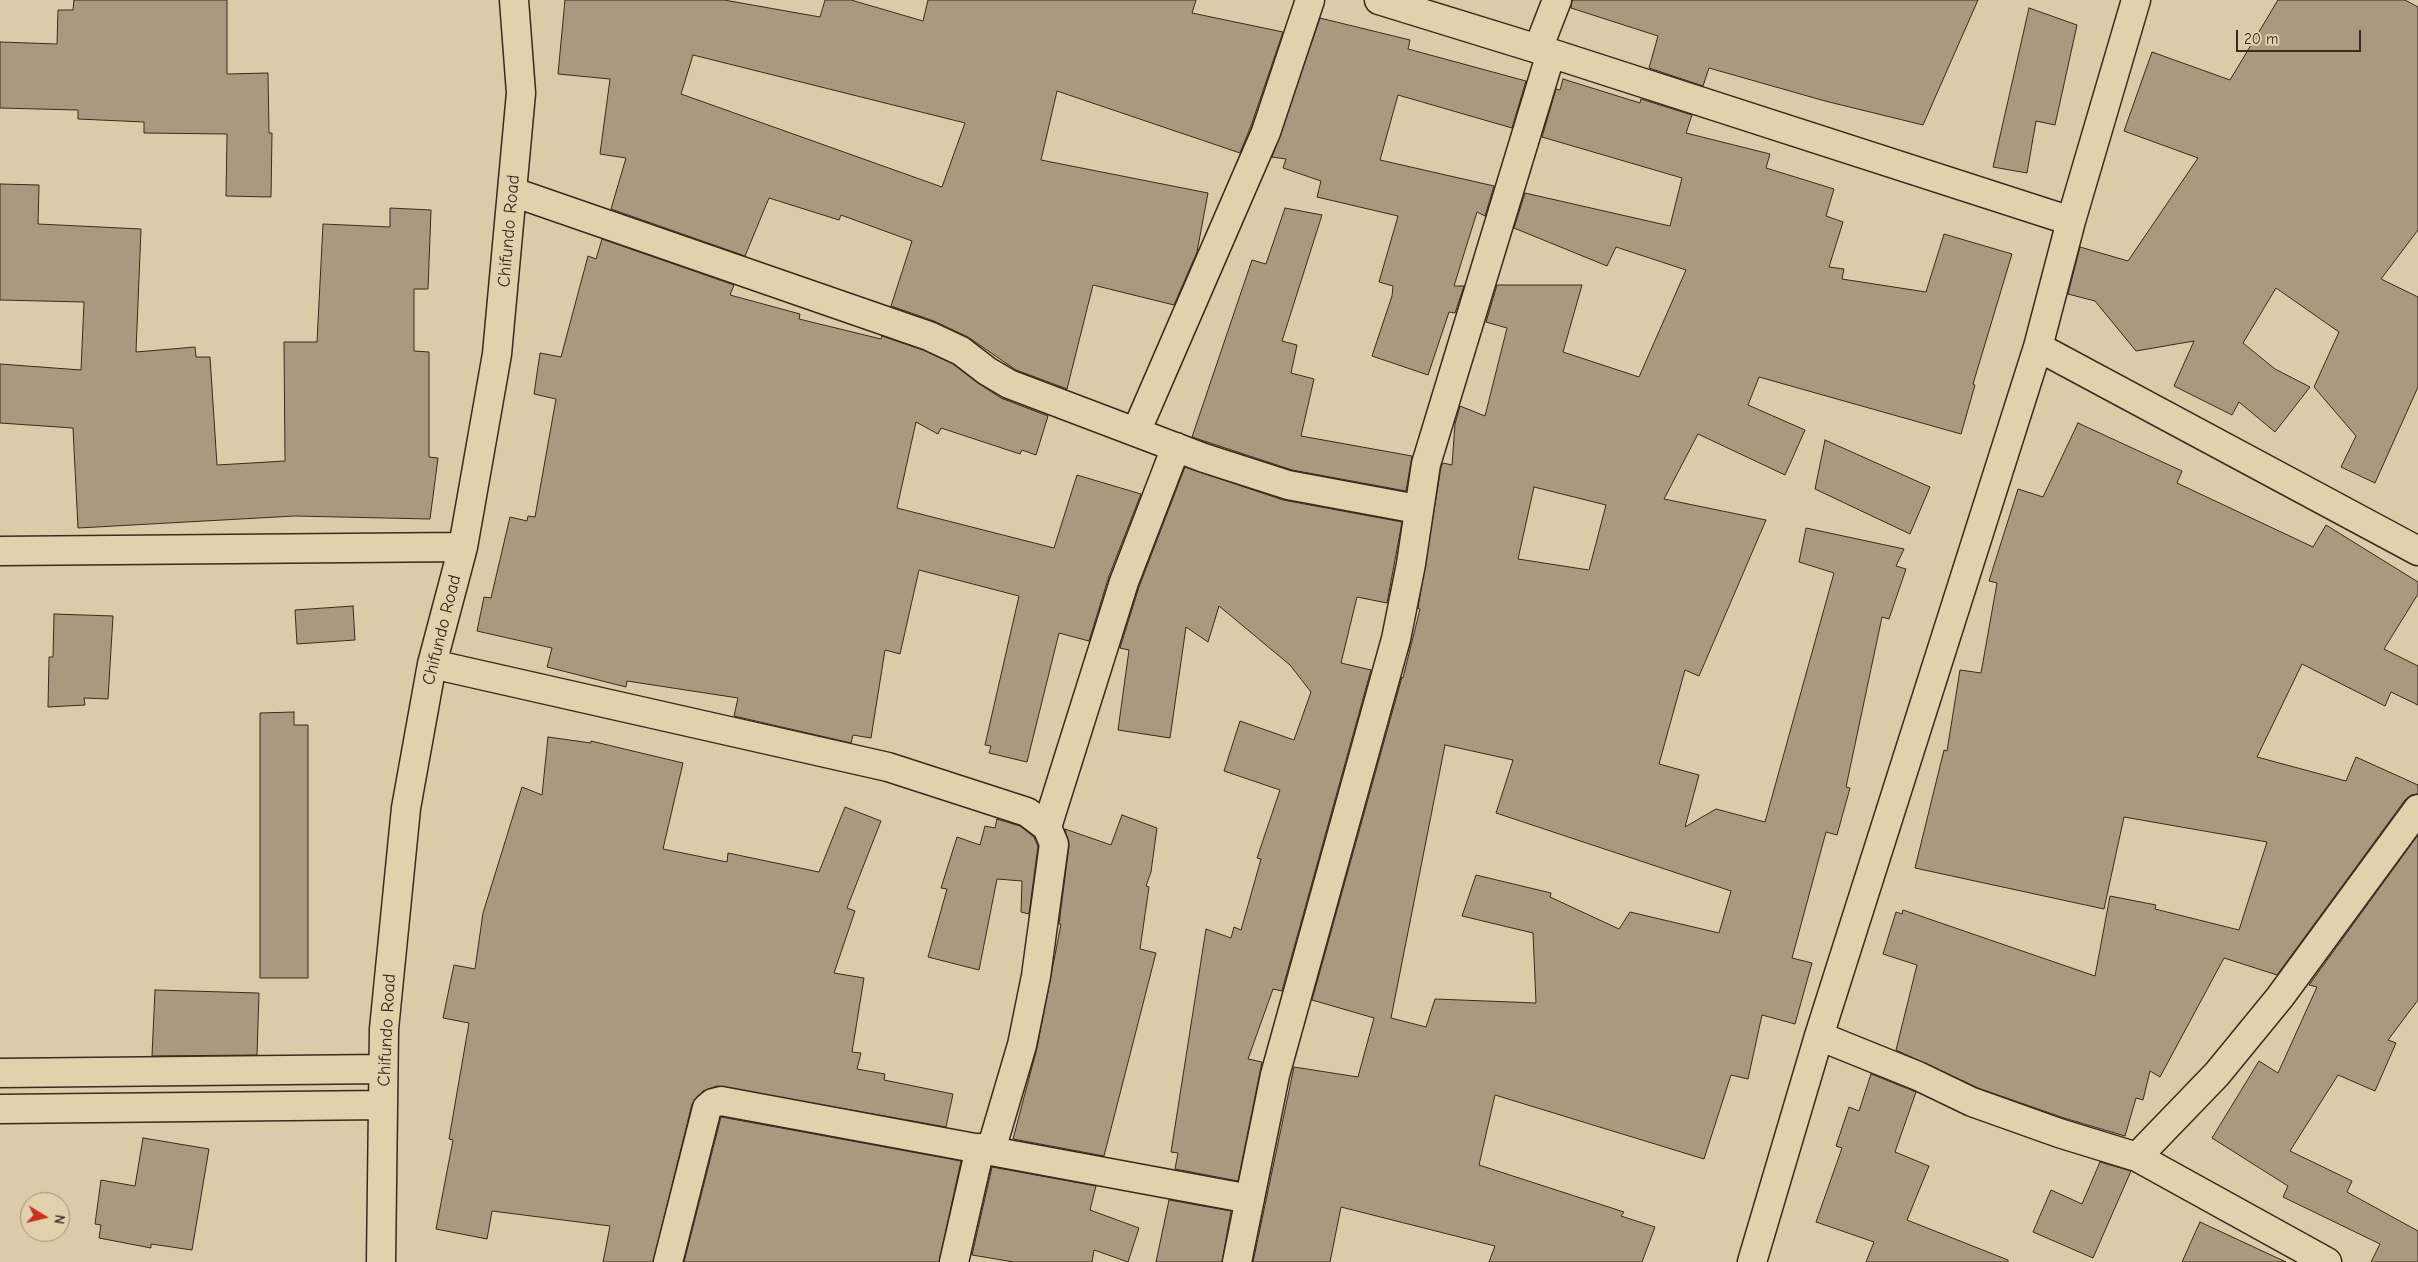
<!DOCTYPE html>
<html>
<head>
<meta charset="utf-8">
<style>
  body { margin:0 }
  #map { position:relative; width:2418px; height:1262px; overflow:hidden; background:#dccaa8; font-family:"Comic Neue",sans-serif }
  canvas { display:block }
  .north { position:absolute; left:20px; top:1192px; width:50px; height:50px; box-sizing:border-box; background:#e3d1ae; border:1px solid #a08e74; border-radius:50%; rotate:99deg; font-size:14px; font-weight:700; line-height:20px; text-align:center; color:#3b2a1e }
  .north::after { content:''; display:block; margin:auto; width:18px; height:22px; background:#c8321e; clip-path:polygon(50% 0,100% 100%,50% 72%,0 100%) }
  .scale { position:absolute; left:2236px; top:30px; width:125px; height:22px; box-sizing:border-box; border:2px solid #3b2a1e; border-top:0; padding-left:6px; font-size:15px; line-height:18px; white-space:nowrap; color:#3b2a1e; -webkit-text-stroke:4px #e3d1ae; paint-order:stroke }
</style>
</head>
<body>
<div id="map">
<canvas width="2418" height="1262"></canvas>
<div class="north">N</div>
<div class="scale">20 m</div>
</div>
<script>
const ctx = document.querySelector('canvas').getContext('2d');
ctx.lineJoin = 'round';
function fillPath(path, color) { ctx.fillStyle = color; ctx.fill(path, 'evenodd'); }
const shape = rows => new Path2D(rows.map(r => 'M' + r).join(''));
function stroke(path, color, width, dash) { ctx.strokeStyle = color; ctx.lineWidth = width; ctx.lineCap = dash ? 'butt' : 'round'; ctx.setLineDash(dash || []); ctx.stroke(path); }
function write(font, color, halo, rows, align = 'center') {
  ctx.font = font + ' "Comic Neue",sans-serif'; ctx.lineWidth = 4; ctx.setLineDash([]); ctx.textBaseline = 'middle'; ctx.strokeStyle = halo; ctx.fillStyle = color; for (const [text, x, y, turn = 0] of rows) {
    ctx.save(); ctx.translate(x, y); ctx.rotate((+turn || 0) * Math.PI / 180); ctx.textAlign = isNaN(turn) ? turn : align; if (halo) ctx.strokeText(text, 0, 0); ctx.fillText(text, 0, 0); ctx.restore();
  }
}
const building = shape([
  [74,0,227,0,227,74,268,73,269,133,272,133,271,197,226,196,227,134,144,133,144,122,78,119,78,110,0,108,0,42,57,44,58,10,73,10,74,0],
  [565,0,724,0,820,17,825,0,851,0,923,21,928,0,1196,0,1192,13,1283,32,1251,126,1240,153,1057,91,1041,160,1208,193,1197,252,1174,305,1093,285,1067,389,1016,370,968,337,934,321,891,306,912,241,841,215,839,220,769,198,745,256,611,209,626,158,600,154,610,79,558,74,565,0],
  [693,55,965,123,942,187,681,94,693,55],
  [1572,0,1978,0,1923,125,1825,101,1709,68,1703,86,1649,68,1658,36,1571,8,1572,0],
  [2278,0,2405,0,2418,7,2418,230,2381,279,2418,297,2418,387,2375,483,2341,467,2356,436,2314,387,2339,332,2276,288,2243,343,2275,369,2310,387,2275,432,2239,402,2232,415,2174,386,2194,341,2136,351,2095,301,2068,294,2080,247,2128,261,2198,158,2124,131,2152,52,2230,80,2278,0],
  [2029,8,2077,25,2055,125,2036,121,2027,173,1993,167,2029,8],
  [1320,18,1410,40,1408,49,1526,81,1512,128,1398,95,1380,160,1494,186,1485,216,1477,212,1454,286,1464,286,1455,313,1449,312,1428,375,1372,356,1392,296,1393,286,1379,282,1398,216,1317,197,1321,181,1283,168,1286,159,1272,157,1320,18],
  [1563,79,1640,103,1641,99,1692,115,1686,133,1770,154,1766,168,1834,189,1826,216,1843,222,1829,267,1844,269,1842,279,1926,292,1944,234,2012,254,1973,384,1975,385,1961,434,1759,377,1748,405,1805,430,1785,475,1698,434,1664,499,1766,520,1699,676,1685,670,1659,764,1699,775,1685,827,1716,809,1765,822,1834,573,1799,562,1806,528,1904,549,1896,566,1906,569,1889,619,1882,617,1846,787,1850,788,1837,835,1826,832,1792,958,1812,963,1795,1024,1762,1015,1748,1079,1731,1075,1704,1159,1495,1095,1479,1165,1624,1212,1621,1216,1655,1227,1642,1262,1489,1262,1495,1246,1341,1207,1330,1262,1253,1262,1294,1067,1358,1077,1374,1018,1312,1000,1402,677,1403,678,1420,609,1418,608,1441,467,1443,463,1452,465,1455,424,1460,406,1485,416,1507,328,1486,322,1497,285,1582,285,1563,352,1639,377,1686,270,1616,247,1607,266,1514,228,1525,193,1670,226,1682,178,1542,137,1556,89,1560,90,1563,79],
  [1534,487,1606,505,1589,570,1518,559,1534,487],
  [1445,745,1513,760,1496,813,1731,891,1719,933,1630,912,1619,929,1550,897,1551,893,1476,875,1462,916,1533,933,1536,1003,1435,999,1426,1027,1391,1018,1445,745],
  [0,184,39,185,38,224,141,229,136,352,195,347,196,357,210,357,217,465,285,461,284,342,317,342,323,224,390,227,390,208,431,210,428,289,414,289,414,351,429,352,429,457,438,458,430,519,295,516,78,528,73,428,0,423,0,364,81,370,84,302,0,300,0,184],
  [1285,208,1322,215,1282,341,1297,345,1291,373,1314,379,1301,436,1412,456,1406,491,1292,470,1192,437,1252,260,1266,264,1285,208],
  [602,239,734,285,730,295,800,314,799,319,881,339,882,336,923,350,953,364,978,383,1001,398,1048,416,1036,455,1022,450,1020,454,941,428,938,434,916,422,897,508,1054,548,1077,475,1141,494,1109,576,1089,641,1059,633,1027,762,989,753,991,746,985,745,1019,596,919,570,900,654,885,650,871,738,853,735,851,743,734,716,738,698,627,681,626,687,547,667,552,648,477,631,484,597,491,598,510,517,527,521,528,516,535,517,556,399,534,394,540,353,561,357,588,256,596,259,602,239],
  [2078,423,2182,471,2177,483,2313,547,2326,525,2418,582,2418,594,2384,649,2418,666,2418,705,2391,692,2385,706,2302,664,2257,757,2346,781,2356,757,2418,785,2418,794,2411,795,2405,800,2277,975,2224,958,2160,1077,2150,1071,2143,1100,2136,1098,2125,1136,2064,1118,1978,1088,1896,1050,1917,965,1883,954,1896,912,1902,914,1903,910,2095,976,2110,896,2156,905,2155,909,2239,930,2267,842,2124,817,2104,909,1915,868,1944,750,1947,751,1960,670,1981,673,1997,583,1989,581,2018,489,2043,497,2078,423],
  [1825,440,1930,487,1910,534,1815,489,1825,440],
  [1185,467,1283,500,1402,522,1387,603,1357,597,1341,663,1371,670,1282,991,1273,989,1248,1059,1262,1062,1238,1181,1175,1169,1178,1153,1171,1152,1206,929,1231,938,1234,927,1241,930,1261,859,1257,858,1280,790,1224,771,1240,721,1294,740,1311,692,1290,665,1219,606,1208,642,1186,627,1170,738,1118,730,1129,650,1120,648,1139,587,1185,467],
  [353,606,355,640,297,644,295,610,353,606],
  [54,614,113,616,108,699,84,698,85,705,48,707,49,657,53,657,54,614],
  [294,712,294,725,308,725,308,978,260,978,260,713,294,712],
  [548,737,591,743,591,741,683,763,663,849,727,862,728,853,819,872,845,807,881,821,847,908,855,911,834,973,864,978,852,1052,861,1053,857,1069,885,1074,884,1080,953,1094,946,1127,717,1086,703,1091,692,1104,653,1262,603,1262,610,1226,492,1211,487,1239,436,1229,453,1140,449,1139,469,1023,443,1018,454,965,475,969,483,913,522,787,542,795,548,737],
  [1122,815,1157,828,1151,872,1146,886,1149,887,1140,949,1156,953,1104,1156,1013,1139,1037,1048,1061,924,1059,924,1069,846,1065,829,1111,845,1122,815],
  [997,819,1020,826,1034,837,1038,846,1029,914,1021,912,1022,881,997,879,979,970,928,957,947,889,941,888,957,837,980,845,985,826,995,828,997,819],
  [2418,835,2418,1000,2388,1040,2396,1043,2375,1091,2338,1075,2290,1151,2352,1181,2347,1192,2418,1231,2418,1262,2371,1262,2380,1244,2283,1197,2288,1186,2212,1138,2259,1061,2278,1073,2317,987,2309,985,2418,835],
  [155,990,259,993,257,1055,152,1056,155,990],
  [1871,1074,1916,1092,1895,1152,1929,1166,1907,1220,2008,1260,2008,1262,1866,1262,1874,1242,1816,1222,1842,1148,1836,1146,1849,1107,1859,1111,1871,1074],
  [721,1117,961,1161,939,1262,684,1262,721,1117],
  [143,1138,209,1149,192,1250,151,1244,151,1248,99,1238,101,1225,95,1224,101,1180,135,1186,143,1138],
  [2100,1162,2131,1171,2093,1258,2033,1232,2051,1190,2082,1204,2100,1162],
  [992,1167,1096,1186,1090,1210,1139,1228,1128,1262,1094,1250,1092,1262,1014,1262,972,1255,992,1167],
  [1169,1200,1231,1211,1222,1262,1156,1262,1169,1200],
  [2200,1222,2286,1262,2182,1262,2200,1222]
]);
const minor = shape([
  [1379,0,1538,49,2071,221],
  [1538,49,1557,0],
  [513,192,929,336,961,351,987,371,1009,384,1204,458,1288,485,1417,509],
  [2038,347,2418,551],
  [1136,432,1266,132,1310,0],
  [0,551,463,547],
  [432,664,888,767,1027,812,1047,827,1054,844,1036,976,1022,1045,991,1150],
  [1047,827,1124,582,1176,447],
  [1819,1036,1918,1076,1972,1102,2059,1133,2137,1157,2217,1074,2280,997,2418,809],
  [0,1073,383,1069],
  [0,1109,383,1105],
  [2137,1157,2327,1262],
  [381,1262,384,1029,406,808,432,664,463,547,497,354,521,93,514,0],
  [668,1262,707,1108,713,1103,721,1101,1250,1199],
  [954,1262,980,1148],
  [1237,1262,1275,1075,1396,639,1411,564,1426,464,1551,53],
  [1752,1262,1819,1036,2038,347,2071,221,2136,0]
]);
const streetNames = [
  ["Chifundo Road",509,231,-85],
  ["Chifundo Road",442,630,-76],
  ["Chifundo Road",387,1030,-87]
];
fillPath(building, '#aa997e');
stroke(building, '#3b2a1e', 1);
stroke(minor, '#3b2a1e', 31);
stroke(minor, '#e3d1ae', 28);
write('18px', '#3b2a1e', '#e3d1ae', streetNames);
</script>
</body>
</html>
